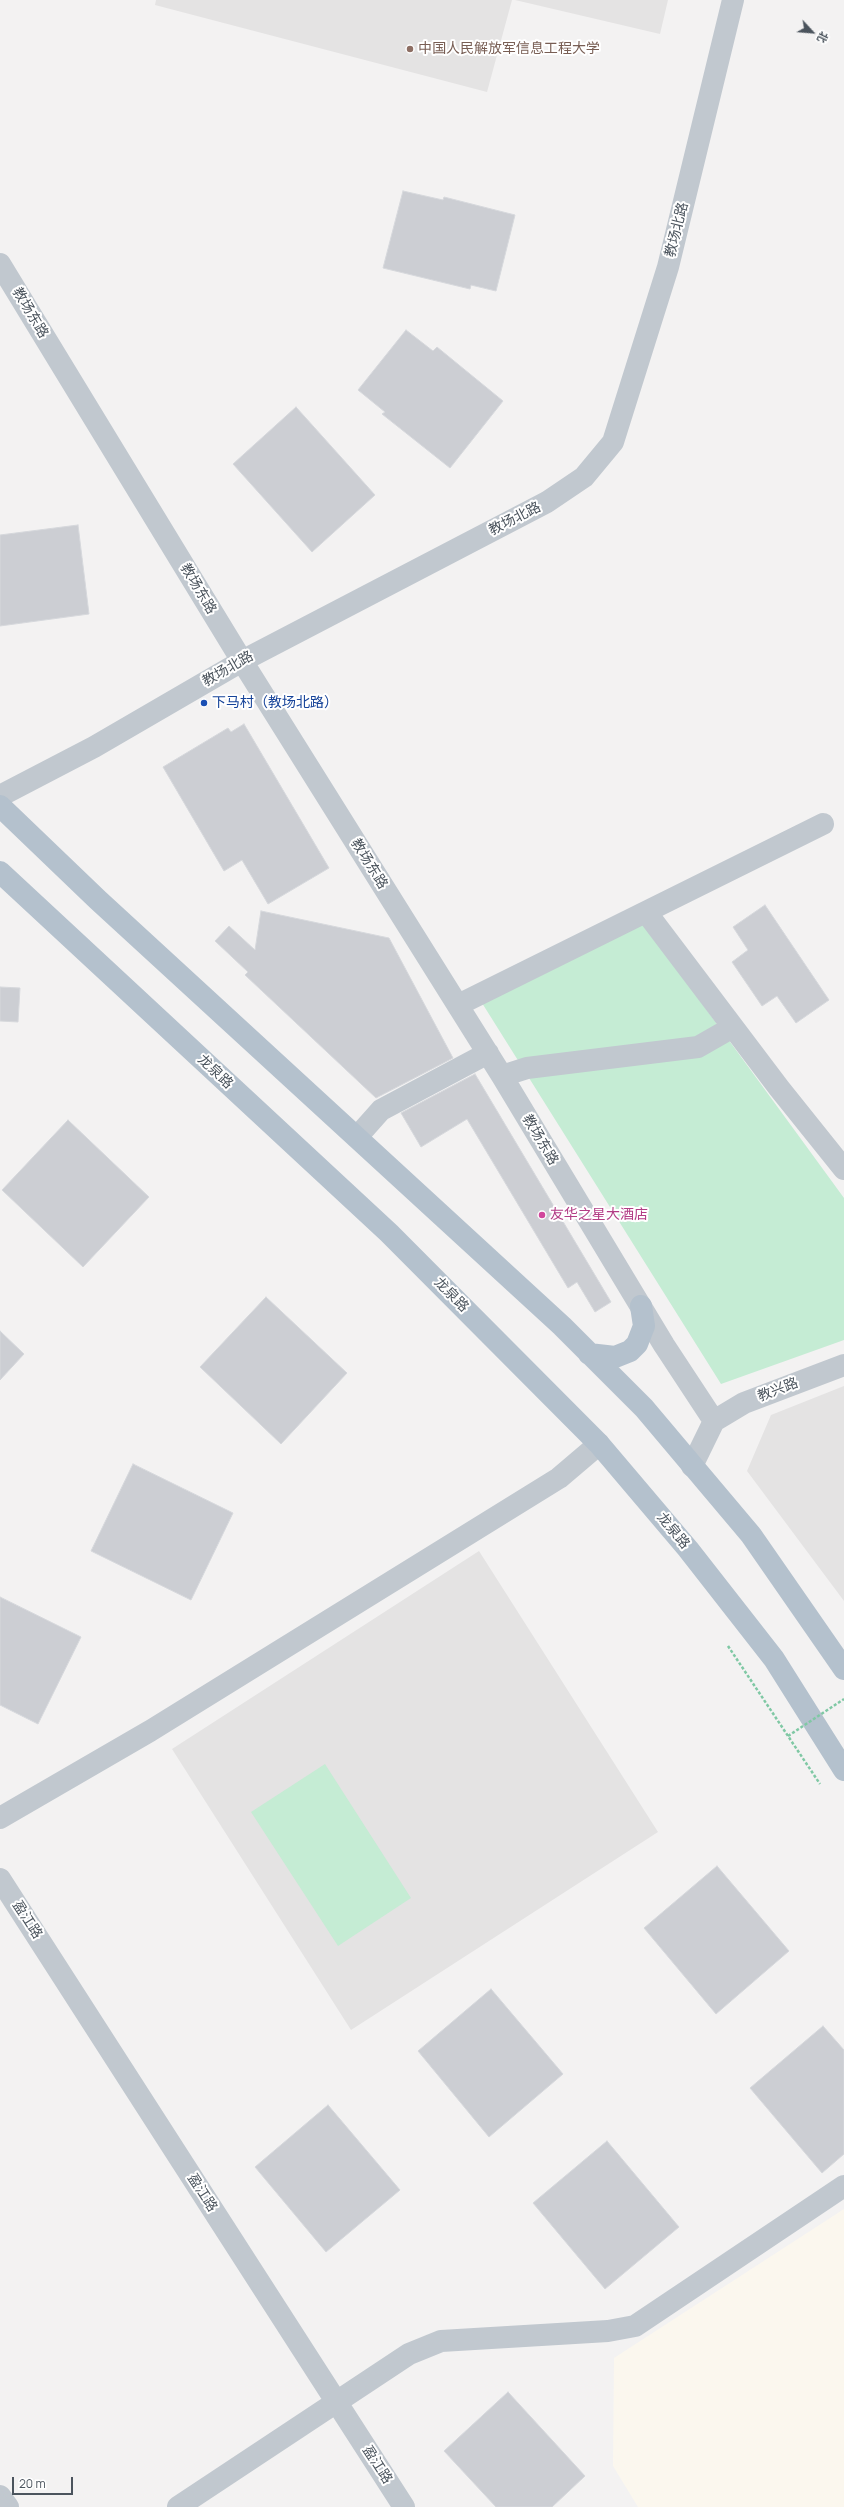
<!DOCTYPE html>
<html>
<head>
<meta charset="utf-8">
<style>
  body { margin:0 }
  #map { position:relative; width:844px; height:2507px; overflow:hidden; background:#f3f2f2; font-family:Manrope,"Noto Sans SC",sans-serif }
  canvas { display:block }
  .north { position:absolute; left:792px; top:12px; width:40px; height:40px; -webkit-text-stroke:3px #fff; paint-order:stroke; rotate:116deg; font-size:11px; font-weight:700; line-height:16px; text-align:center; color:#4b545d }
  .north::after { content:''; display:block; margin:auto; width:14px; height:18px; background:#4b545d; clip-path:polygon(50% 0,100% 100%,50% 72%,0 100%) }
  .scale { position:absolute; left:12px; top:2477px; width:61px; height:18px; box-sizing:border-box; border:2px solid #4b545d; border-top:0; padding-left:5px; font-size:12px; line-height:14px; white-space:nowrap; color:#4b545d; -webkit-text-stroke:3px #fff; paint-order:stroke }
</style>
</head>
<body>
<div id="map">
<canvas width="844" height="2507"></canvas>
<div class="north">北</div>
<div class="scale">20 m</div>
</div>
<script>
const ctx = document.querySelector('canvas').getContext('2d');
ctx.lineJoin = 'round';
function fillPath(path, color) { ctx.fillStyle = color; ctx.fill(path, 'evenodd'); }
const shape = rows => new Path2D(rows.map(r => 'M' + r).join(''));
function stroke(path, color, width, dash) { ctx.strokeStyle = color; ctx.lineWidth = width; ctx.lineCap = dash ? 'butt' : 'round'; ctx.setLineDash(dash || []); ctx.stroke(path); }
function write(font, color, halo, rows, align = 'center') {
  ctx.font = font + ' Manrope,"Noto Sans SC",sans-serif'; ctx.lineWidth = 4; ctx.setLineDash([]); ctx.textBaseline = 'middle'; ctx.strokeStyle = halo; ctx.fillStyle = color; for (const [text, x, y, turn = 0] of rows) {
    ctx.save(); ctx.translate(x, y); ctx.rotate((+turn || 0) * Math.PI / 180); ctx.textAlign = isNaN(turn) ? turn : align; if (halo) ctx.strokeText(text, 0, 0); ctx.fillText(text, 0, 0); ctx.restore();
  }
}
const commercial = shape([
  [844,2209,844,2507,638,2507,613,2466,614,2358]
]);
const education = shape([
  [156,0,512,0,487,92,155,5],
  [515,0,668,0,660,34],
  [844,1386,844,1601,747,1471,771,1415],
  [479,1551,658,1832,351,2030,172,1749]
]);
const green = shape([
  [644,924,844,1198,844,1340,721,1384,482,1003],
  [325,1764,411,1898,338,1946,251,1812]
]);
const building = shape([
  [403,191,443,200,444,197,515,215,496,291,471,285,470,289,383,268,403,191],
  [406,330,433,351,437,347,503,401,450,468,382,414,385,412,358,390,406,330],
  [296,407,375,495,312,552,233,464,296,407],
  [78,525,89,614,0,626,0,535,78,525],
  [244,724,329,868,268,904,242,860,224,871,163,767,228,728,231,732,244,724],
  [765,905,829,1000,796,1023,777,996,762,1006,732,962,748,950,733,927,765,905],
  [261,911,389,938,453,1058,376,1098,245,975,248,972,215,941,229,926,255,950,261,911],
  [0,987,20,988,18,1022,0,1021,0,987],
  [475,1074,611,1302,595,1312,577,1282,568,1288,467,1119,421,1147,401,1113,475,1074],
  [68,1120,149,1197,83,1267,2,1190,68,1120],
  [266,1297,347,1373,281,1444,200,1367,266,1297],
  [0,1331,24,1354,0,1380,0,1331],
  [133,1464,233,1513,191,1600,91,1551,133,1464],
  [0,1597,81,1637,38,1724,0,1705,0,1597],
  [717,1866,789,1951,716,2014,644,1928,717,1866],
  [491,1989,563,2074,489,2137,418,2051,491,1989],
  [823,2026,844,2050,844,2154,822,2173,750,2088,823,2026],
  [328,2105,400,2190,326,2252,255,2167,328,2105],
  [607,2141,679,2227,605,2289,533,2203,607,2141],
  [508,2392,585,2476,552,2507,496,2507,444,2451,508,2392]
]);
const path = shape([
  [728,1646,820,1784]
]);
const minor = shape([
  [0,264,242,661,502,1076,664,1345,714,1421],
  [0,796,94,747,242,661,547,502,584,477,613,442,668,267,733,0],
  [646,912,779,1088,844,1169],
  [458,1005,823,824],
  [502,1076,527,1068,698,1047,733,1027],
  [357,1137,381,1110,488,1053],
  [714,1421,744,1403,844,1365],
  [692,1466,714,1421],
  [0,1818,150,1731,559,1478,599,1444],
  [0,1879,404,2507],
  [0,2496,8,2507],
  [178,2507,409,2354,441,2341,608,2331,635,2326,844,2186]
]);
const major = shape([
  [0,806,98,900,562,1326,644,1408,751,1535,844,1669],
  [0,872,389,1233,599,1444,688,1549,774,1659,844,1770],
  [589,1354,615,1357,630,1351,637,1344,644,1326,641,1306]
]);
const pathBridge = shape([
  [788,1736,844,1699]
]);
const markers = [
  [410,49,4,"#8d6e63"],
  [204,703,4,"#1a4fb4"],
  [542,1215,4,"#d1479c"]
];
const educationNames = [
  ["中国人民解放军信息工程大学",418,49]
];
const streetNames = [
  ["教场北路",677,230,-76],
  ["教场东路",30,313,59],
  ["教场北路",515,519,-27],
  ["教场东路",198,589,59],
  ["教场北路",228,669,-30],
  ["教场东路",369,864,58],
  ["龙泉路",215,1072,43],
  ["教场东路",540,1140,59],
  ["龙泉路",451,1295,45],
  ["教兴路",778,1390,-21],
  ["龙泉路",673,1531,50],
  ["盈江路",27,1920,57],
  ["盈江路",202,2193,57],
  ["盈江路",377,2465,57]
];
const transitNames = [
  ["下马村（教场北路）",212,703]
];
const hotelNames = [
  ["友华之星大酒店",550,1215]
];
fillPath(commercial, '#fbf7ee');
fillPath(education, '#e4e3e3');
fillPath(green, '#c5ecd4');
fillPath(building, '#ccced3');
stroke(building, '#d6d8dc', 1);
stroke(path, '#7fc8a4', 2.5, [3, 2]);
stroke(minor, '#c1c8cf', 22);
stroke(major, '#b4c1cd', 22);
stroke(pathBridge, '#7fc8a4', 2.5, [3, 2]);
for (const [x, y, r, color] of markers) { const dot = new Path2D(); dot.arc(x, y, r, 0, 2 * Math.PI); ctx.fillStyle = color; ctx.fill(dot); stroke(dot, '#fff', 1.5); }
write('14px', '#785e54', '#fff', educationNames, 'left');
write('14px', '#4b545d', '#fff', streetNames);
write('14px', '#164399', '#fff', transitNames, 'left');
write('14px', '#b23c85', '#fff', hotelNames, 'left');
</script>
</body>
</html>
